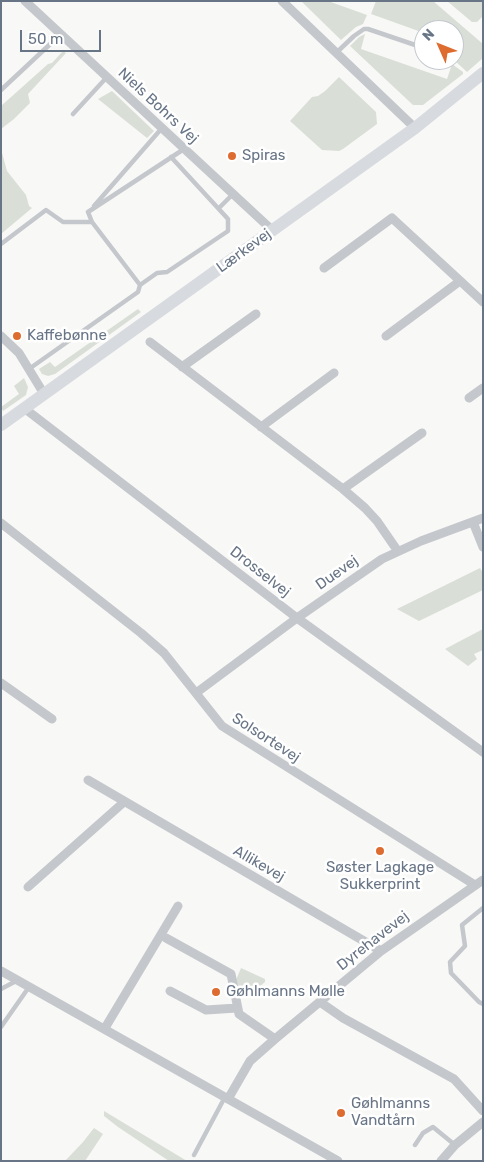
<!DOCTYPE html>
<html>
<head>
<meta charset="utf-8">
<style>
  body { margin:0 }
  #map { position:relative; width:484px; height:1162px; overflow:hidden; background:#f8f8f6; font-family:Rubik,sans-serif }
  canvas { display:block }
  .frame { position:absolute; inset:0; border:2px solid #687586; pointer-events:none }
  .north { position:absolute; left:414px; top:20px; width:50px; height:50px; box-sizing:border-box; background:#fff; border:1px solid #c3c8cf; border-radius:50%; rotate:314deg; font-size:14px; font-weight:700; line-height:20px; text-align:center; color:#687586 }
  .north::after { content:''; display:block; margin:auto; width:18px; height:22px; background:#de6b30; clip-path:polygon(50% 0,100% 100%,50% 72%,0 100%) }
  .scale { position:absolute; left:20px; top:30px; width:81px; height:22px; box-sizing:border-box; border:2px solid #687586; border-top:0; padding-left:6px; font-size:15px; line-height:18px; white-space:nowrap; color:#687586; -webkit-text-stroke:4px #fff; paint-order:stroke }
</style>
</head>
<body>
<div id="map">
<canvas width="484" height="1162"></canvas>
<div class="frame"></div>
<div class="north">N</div>
<div class="scale">50 m</div>
</div>
<script>
const ctx = document.querySelector('canvas').getContext('2d');
ctx.lineJoin = 'round';
function fillPath(path, color) { ctx.fillStyle = color; ctx.fill(path, 'evenodd'); }
const shape = rows => new Path2D(rows.map(r => 'M' + r).join(''));
function stroke(path, color, width, dash) { ctx.strokeStyle = color; ctx.lineWidth = width; ctx.lineCap = dash ? 'butt' : 'round'; ctx.setLineDash(dash || []); ctx.stroke(path); }
function write(font, color, halo, rows, align = 'center') {
  ctx.font = font + ' Rubik,sans-serif'; ctx.lineWidth = 5; ctx.setLineDash([]); ctx.textBaseline = 'middle'; ctx.strokeStyle = halo; ctx.fillStyle = color; for (const [text, x, y, turn = 0] of rows) {
    ctx.save(); ctx.translate(x, y); ctx.rotate((+turn || 0) * Math.PI / 180); ctx.textAlign = isNaN(turn) ? turn : align; if (halo) ctx.strokeText(text, 0, 0); ctx.fillText(text, 0, 0); ctx.restore();
  }
}
const green = shape([
  [301,1,328,1,367,15,363,24,356,27,341,40],
  [376,1,433,1,483,44,483,58,467,72,454,60,457,45,454,44,454,30,424,30,424,33,371,14],
  [447,1,483,1,483,16,477,22,472,22],
  [365,34,361,49,447,79,452,64,463,72,463,74,423,105,413,105,350,46,359,37],
  [63,51,66,53,28,94,30,103,14,119,1,129,1,106,48,64,52,63],
  [339,77,376,112,377,124,343,149,339,151,322,150,290,121,312,97,318,96,325,91],
  [112,91,154,131,147,138,98,99],
  [1,149,7,171,26,195,29,206,32,208,1,234],
  [138,309,141,312,55,374,48,376,42,374,39,369,50,362,55,367],
  [24,378,28,387,26,395,3,411,1,407,19,394,14,386],
  [480,568,483,573,483,590,419,621,397,609],
  [483,629,483,650,474,654,477,659,468,666,445,649],
  [241,968,265,979,265,982,246,998,241,996,236,980],
  [104,1111,187,1161,169,1161,118,1127,104,1116],
  [94,1128,103,1134,85,1161,65,1161,83,1142]
]);
const lane = shape([
  [336,53,354,36,364,29,368,29,424,48],
  [1,90,61,34],
  [73,114,107,77],
  [94,206,162,128],
  [219,208,233,194],
  [88,212,92,222,140,285,157,273,167,272,228,231,228,219,171,157],
  [88,212,184,149],
  [1,244,46,210,63,222,92,222],
  [29,369,138,292,140,285],
  [483,908,462,925,465,946,450,962,451,973,479,1002,483,1004],
  [1,989,18,980],
  [1,1027,29,987],
  [415,1145,423,1133,433,1127,455,1145],
  [194,1155,225,1097]
]);
const street = shape([
  [25,1,272,230],
  [282,1,415,128],
  [324,268,392,218,483,302],
  [1,336,19,353,44,394],
  [386,336,460,281],
  [150,342,343,489,365,508,377,521,397,550],
  [182,367,256,314],
  [469,398,483,388],
  [24,408,297,618,483,752],
  [261,427,334,373],
  [343,489,422,433],
  [473,522,483,547],
  [1,523,141,633,164,653,222,726,475,885],
  [1,683,52,719],
  [196,693,297,618,382,559,421,541,483,518],
  [88,780,381,951],
  [28,887,124,802],
  [166,938,231,974,239,1014,275,1039],
  [1,971,338,1161],
  [170,991,206,1010,237,1008],
  [320,1002,343,1018,454,1079,483,1111],
  [105,1028,178,906],
  [228,1099,250,1061,275,1039,381,951,483,880],
  [441,1161,455,1145,483,1122]
]);
const secondary = shape([
  [1,425,415,128,483,73]
]);
const markers = [
  [232,156,5,"#de6b30"],
  [17,336,5,"#de6b30"],
  [380,851,5,"#de6b30"],
  [216,992,5,"#de6b30"],
  [341,1113,5,"#de6b30"]
];
const streetNames = [
  ["Niels Bohrs Vej",158,106,43],
  ["Lærkevej",244,251,-36],
  ["Drosselvej",260,572,38],
  ["Duevej",337,573,-35],
  ["Solsortevej",266,738,33],
  ["Allikevej",259,864,30],
  ["Dyrehavevej",373,941,-38]
];
const poiNames = [
  ["Spiras",242,156],
  ["Kaffebønne",27,336],
  ["Søster Lagkage",380,868,"center"],
  ["Sukkerprint",380,885,"center"],
  ["Gøhlmanns Mølle",226,992],
  ["Gøhlmanns",351,1104],
  ["Vandtårn",351,1121]
];
fillPath(green, '#d9dfd7');
stroke(lane, '#c4c7cb', 4.5);
stroke(street, '#c4c7cb', 9);
stroke(secondary, '#d7dadf', 12);
for (const [x, y, r, color] of markers) { const dot = new Path2D(); dot.arc(x, y, r, 0, 2 * Math.PI); ctx.fillStyle = color; ctx.fill(dot); stroke(dot, '#fff', 2); }
write('15px', '#687586', '#fff', streetNames);
write('15px', '#687586', '#fff', poiNames, 'left');
</script>
</body>
</html>
